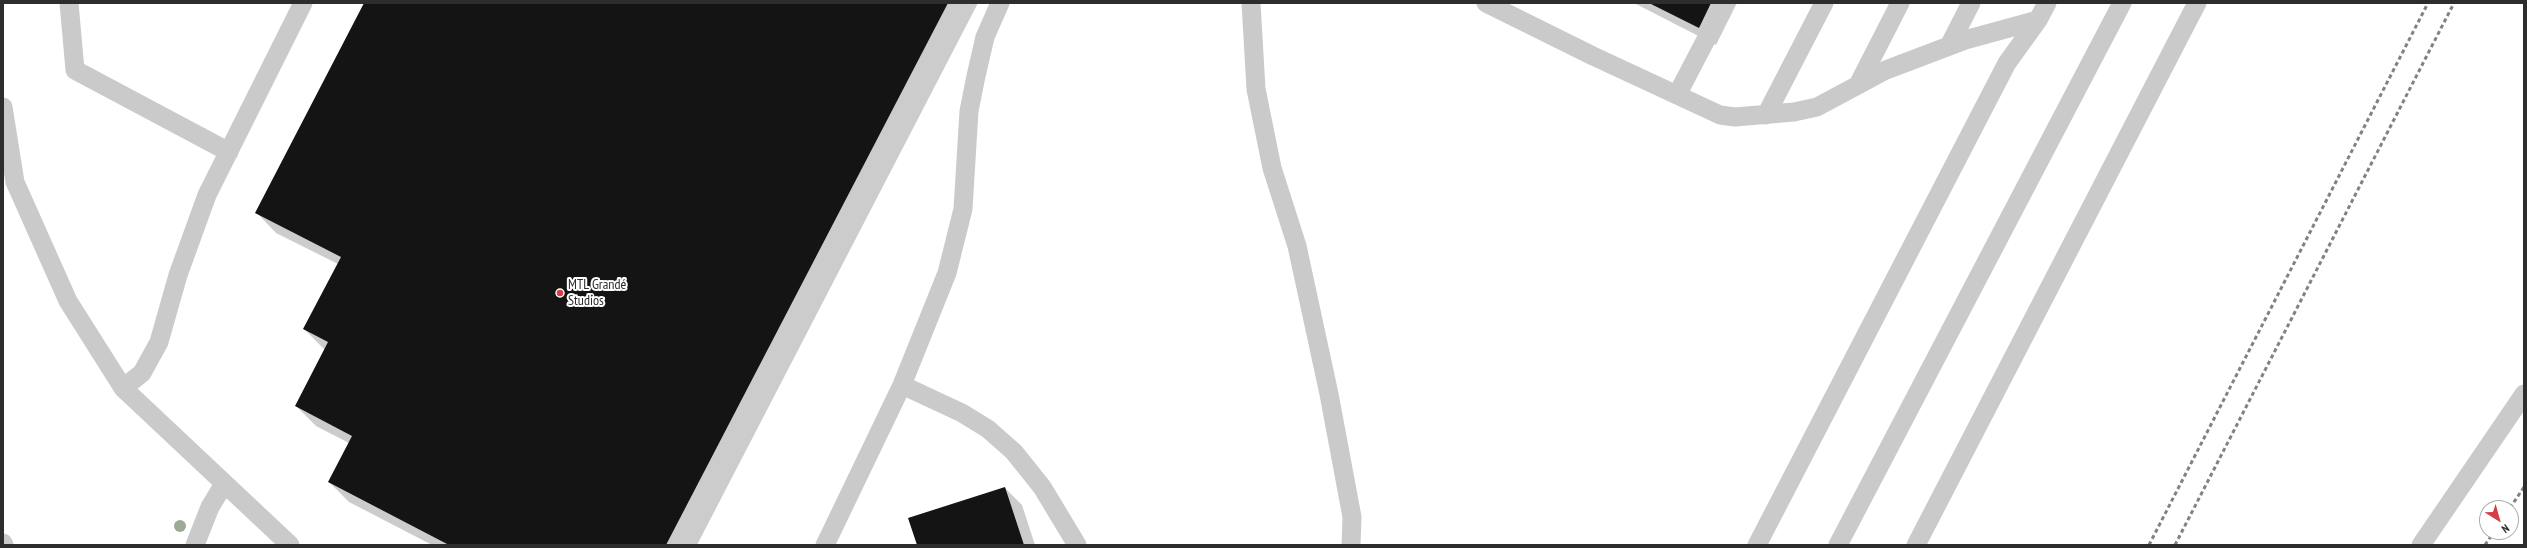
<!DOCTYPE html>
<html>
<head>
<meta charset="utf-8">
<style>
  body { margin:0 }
  #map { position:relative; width:2527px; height:548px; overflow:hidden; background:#fff; font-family:"PT Sans Narrow",sans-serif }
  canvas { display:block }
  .frame { position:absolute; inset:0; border:4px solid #2d2d2d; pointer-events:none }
  .north { position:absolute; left:2479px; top:500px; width:40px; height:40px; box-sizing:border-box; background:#fff; border:1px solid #ababab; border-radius:50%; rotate:143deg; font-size:11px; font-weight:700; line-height:16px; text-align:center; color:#2d2d2d }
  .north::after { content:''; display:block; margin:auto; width:14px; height:18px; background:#d53e46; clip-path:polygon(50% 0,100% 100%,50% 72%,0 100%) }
</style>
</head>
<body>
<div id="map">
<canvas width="2527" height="548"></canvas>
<div class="frame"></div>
<div class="north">N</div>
</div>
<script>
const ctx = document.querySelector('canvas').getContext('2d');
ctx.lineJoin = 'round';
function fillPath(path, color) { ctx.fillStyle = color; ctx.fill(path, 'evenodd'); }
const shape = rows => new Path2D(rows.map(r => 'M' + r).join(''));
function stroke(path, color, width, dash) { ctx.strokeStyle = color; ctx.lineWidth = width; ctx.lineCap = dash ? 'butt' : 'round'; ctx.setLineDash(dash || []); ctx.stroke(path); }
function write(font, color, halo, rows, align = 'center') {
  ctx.font = font + ' "PT Sans Narrow",sans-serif'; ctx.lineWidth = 4; ctx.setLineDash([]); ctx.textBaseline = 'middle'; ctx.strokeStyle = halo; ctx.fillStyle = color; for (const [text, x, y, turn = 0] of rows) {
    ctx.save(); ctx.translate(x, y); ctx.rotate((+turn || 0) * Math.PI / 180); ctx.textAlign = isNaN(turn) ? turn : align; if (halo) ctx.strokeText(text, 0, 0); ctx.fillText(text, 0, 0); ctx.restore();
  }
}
const shadow = shape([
  [365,3,978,3,697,545,432,545,349,502,329,482,349,443,316,426,296,406,325,350,304,329,338,264,276,233,256,212],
  [1634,3,1737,3,1716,45],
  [1005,488,1022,505,1035,545,918,545]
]);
const building = shape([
  [364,3,948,3,666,545,449,545,328,482,352,436,295,406,328,342,303,329,341,257,255,213],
  [1649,3,1711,3,1699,28],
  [1005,487,1024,545,917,545,908,518]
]);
const lane = shape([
  [69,3,75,70,229,152],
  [1251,3,1256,89,1272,168,1297,246,1329,394,1352,517,1351,545],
  [1486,3,1593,56,1720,115,1735,117,1794,112,1817,107,1886,70,1965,40,2038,20],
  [1949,46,1971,3],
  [1858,85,1900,3],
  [1677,95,1725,3],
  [3,107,15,182,68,301,123,388,290,545],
  [1766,115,1824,3],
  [902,385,962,413,988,429,1014,452,1042,487,1077,545],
  [123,388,142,373,159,342,178,275,207,195,303,3],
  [3,543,4,545],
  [195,545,210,507,224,484],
  [825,545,902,385,947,273,963,209,969,111,976,76,985,37,1000,3],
  [1757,545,2007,63,2038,20,2047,3],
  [1838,545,2122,3],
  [1916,545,2197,3],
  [2421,545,2524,394]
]);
const rail = shape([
  [2510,508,2524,487],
  [2149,545,2428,3],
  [2175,545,2454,3],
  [2485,545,2494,532]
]);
const trees = [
  [180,526]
];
const markers = [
  [560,293,4,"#d53e46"]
];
const poiNames = [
  ["MTL Grandé",568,285],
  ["Studios",568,301]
];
fillPath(shadow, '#0003');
fillPath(building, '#141414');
stroke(lane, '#cacaca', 19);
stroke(rail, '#828282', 3, [4, 3]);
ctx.fillStyle = '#9eaa95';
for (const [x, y] of trees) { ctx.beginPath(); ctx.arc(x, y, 6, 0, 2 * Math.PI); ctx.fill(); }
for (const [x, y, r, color] of markers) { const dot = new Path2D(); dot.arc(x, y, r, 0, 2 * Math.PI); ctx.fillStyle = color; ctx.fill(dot); stroke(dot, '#fff', 1.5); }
write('14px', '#2d2d2d', '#fff', poiNames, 'left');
</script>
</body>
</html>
